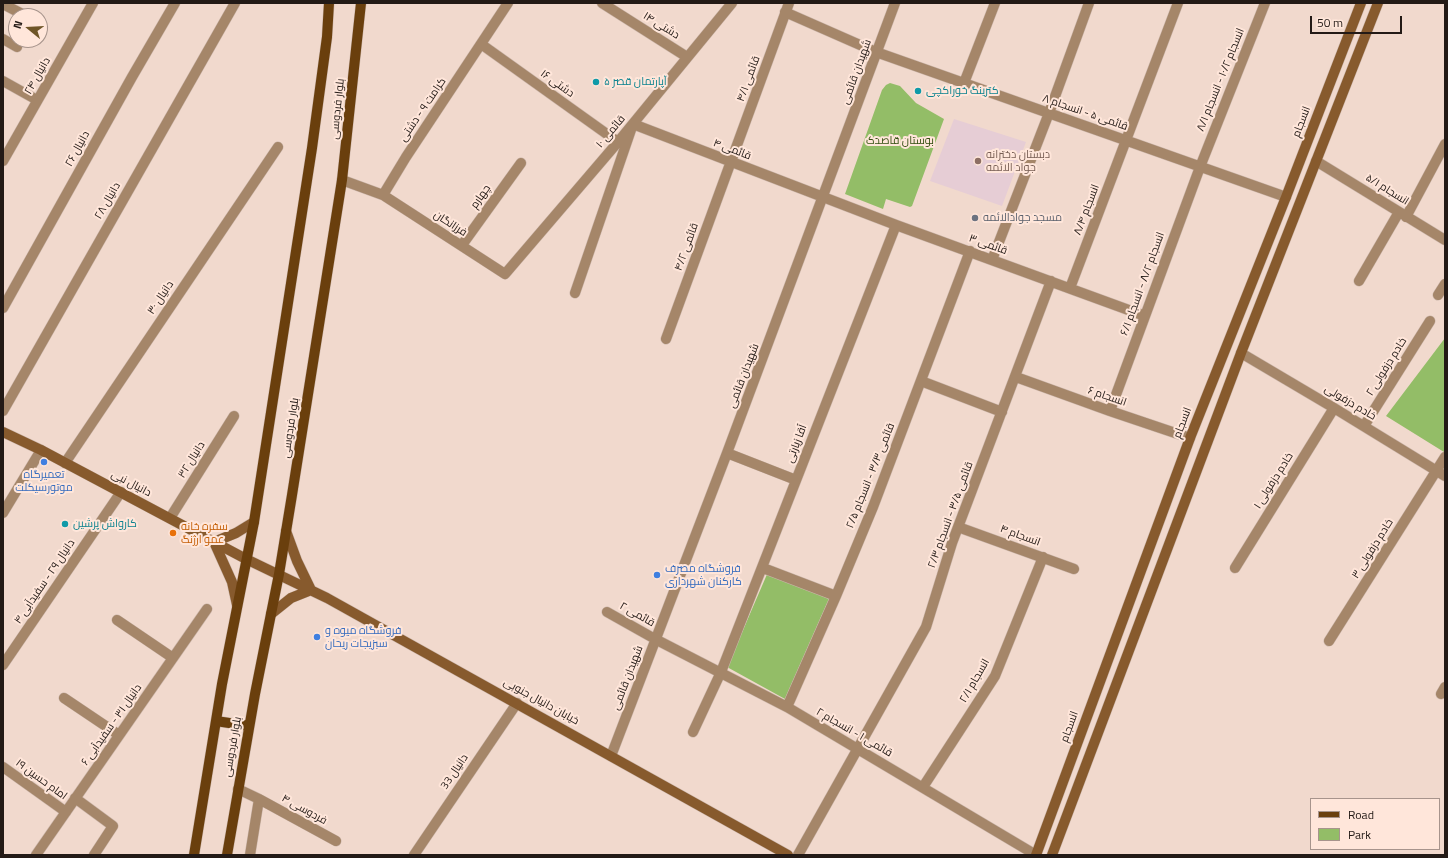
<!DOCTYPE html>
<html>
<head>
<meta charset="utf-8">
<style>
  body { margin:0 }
  #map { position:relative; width:1448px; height:858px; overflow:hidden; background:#f1d9cd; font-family:"Titillium Web",sans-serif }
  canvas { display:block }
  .frame { position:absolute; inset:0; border:4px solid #231a16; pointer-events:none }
  .legend { position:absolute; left:1310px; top:798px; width:130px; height:52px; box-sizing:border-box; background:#ffe6da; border:1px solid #a7948c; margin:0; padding:5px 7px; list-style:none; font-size:12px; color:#231a16 }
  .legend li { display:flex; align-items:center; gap:8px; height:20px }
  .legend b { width:20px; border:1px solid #a7948c }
  .north { position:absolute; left:8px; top:8px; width:40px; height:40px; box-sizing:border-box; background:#ffe6da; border:1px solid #a7948c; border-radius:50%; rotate:288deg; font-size:11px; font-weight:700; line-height:16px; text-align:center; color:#231a16 }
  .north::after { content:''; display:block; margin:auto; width:14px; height:18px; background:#6f5527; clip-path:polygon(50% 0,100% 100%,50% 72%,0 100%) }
  .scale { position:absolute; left:1310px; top:16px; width:92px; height:18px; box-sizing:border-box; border:2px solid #231a16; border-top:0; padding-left:5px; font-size:12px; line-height:14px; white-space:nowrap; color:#231a16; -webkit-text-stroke:3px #ffe6da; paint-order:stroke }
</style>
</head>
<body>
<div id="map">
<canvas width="1448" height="858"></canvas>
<div class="frame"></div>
<ul class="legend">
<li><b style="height:5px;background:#6a3f0d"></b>Road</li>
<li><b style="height:11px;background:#93bd67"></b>Park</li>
</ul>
<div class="north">N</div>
<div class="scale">50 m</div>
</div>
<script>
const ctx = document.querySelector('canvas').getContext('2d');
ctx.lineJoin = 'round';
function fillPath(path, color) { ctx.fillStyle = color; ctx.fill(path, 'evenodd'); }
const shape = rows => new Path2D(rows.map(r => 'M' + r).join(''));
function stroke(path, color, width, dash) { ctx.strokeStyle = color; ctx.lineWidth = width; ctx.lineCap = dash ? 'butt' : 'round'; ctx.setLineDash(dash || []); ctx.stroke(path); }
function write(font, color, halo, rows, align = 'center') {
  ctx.font = font + ' "Titillium Web",Cairo,sans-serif'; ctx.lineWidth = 4; ctx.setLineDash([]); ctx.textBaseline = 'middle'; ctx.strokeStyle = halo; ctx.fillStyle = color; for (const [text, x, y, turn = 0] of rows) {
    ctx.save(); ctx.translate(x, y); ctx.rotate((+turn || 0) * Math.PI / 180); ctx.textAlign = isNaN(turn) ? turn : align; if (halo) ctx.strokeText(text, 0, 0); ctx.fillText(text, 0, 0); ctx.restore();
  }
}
const education = shape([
  [954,119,1026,142,1002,206,930,181]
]);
const green = shape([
  [890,83,900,86,916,103,944,119,912,206,910,207,886,199,883,209,845,194,882,90,886,85],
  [1445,338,1445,450,1444,452,1386,416],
  [768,572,829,599,785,699,727,667]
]);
const street = shape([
  [602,3,687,57],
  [3,4,26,16],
  [785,12,876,52,1286,197],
  [3,39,17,47],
  [481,44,618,142],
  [3,81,37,100],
  [964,83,995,3],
  [3,161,93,3],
  [1316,161,1445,240],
  [342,180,383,195,406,157,508,3],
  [383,195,505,274,618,142,732,3],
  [1406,217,1445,144],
  [462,245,521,163],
  [992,260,1049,113,1089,3],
  [1359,281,1399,212],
  [1070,288,1178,3],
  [575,293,633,124,896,225,1145,316],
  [1438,295,1445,284],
  [3,308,132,77,175,3],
  [666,339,789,3],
  [1241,353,1334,408,1445,476],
  [1016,377,1110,411,1190,438],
  [921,381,1002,412],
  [3,411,235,3],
  [1110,411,1200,167,1265,3],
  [1364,426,1430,321],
  [727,453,796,480],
  [65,463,278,147],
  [3,513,41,450],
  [170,518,234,416],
  [958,527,1074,569],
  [763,568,836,596],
  [1235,568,1334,408],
  [607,612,655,639,787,707,1036,855],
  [117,620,173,658],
  [1329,641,1445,457],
  [3,665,121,492],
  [1441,694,1445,687],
  [64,698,119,735],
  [787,707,836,596,873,507,970,251],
  [693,732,721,672,896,225],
  [611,756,727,453,895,3],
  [3,767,66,812],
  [923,787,995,676,1043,557],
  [238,789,259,799,336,841],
  [75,798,113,826,94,855],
  [36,855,207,609],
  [250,855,259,799],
  [414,855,517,703],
  [798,855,926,627,952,543,1051,281]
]);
const secondary = shape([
  [3,432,41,450,246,559,327,598,788,855],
  [237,605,232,582,214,542,236,533,254,522],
  [271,614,291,598,311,590,297,561,286,531],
  [1036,855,1190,438,1286,197,1361,3],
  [1052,855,1241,353,1378,3]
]);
const primary = shape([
  [216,721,249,726],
  [194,855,222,684,254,522,312,148,327,37,329,3],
  [227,855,255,694,279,574,292,495,342,180,361,3]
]);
const markers = [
  [596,82,4,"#0f9aa8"],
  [918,91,4,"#0f9aa8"],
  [978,161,4,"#8d6e63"],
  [975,218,4,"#6b7280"],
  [44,462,4,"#3f7fe0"],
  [65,524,4,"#0f9aa8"],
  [173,533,4,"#e8710a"],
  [657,575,4,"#3f7fe0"],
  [317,637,4,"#3f7fe0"]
];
const streetNames = [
  ["دشتی ۱۴",661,26,32],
  ["شهیدان قائمی",857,72,-70],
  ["دانیال ۲۴",38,76,-60],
  ["قائمی ۴/۱",749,79,-70],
  ["انسجام ۱۰/۲ - انسجام ۸/۱",1221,80,-68],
  ["دشتی ۱۶",557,84,36],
  ["بلوار فردوسی",338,109,-84],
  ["کرامت ۹ - دشتی",423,110,-56],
  ["قائمی ۵ - انسجام ۸",1085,113,19],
  ["انسجام",1302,122,-69],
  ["قائمی ۱۰",611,132,-50],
  ["دانیال ۲۶",78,149,-61],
  ["قائمی ۴",732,150,21],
  ["انسجام ۵/۱",1387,190,32],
  ["چهارم",481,197,-55],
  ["دانیال ۲۸",108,201,-60],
  ["انسجام ۸/۴",1087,210,-69],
  ["فرزانگان",450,224,33],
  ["قائمی ۳",988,245,20],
  ["قائمی ۴/۲",687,247,-70],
  ["انسجام ۸/۲ - انسجام ۶/۱",1143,284,-70],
  ["دانیال ۳۰",161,298,-56],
  ["خادم دزفولی ۲",1387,367,-58],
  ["شهیدان قائمی",744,376,-69],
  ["انسجام ۶",1107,397,19],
  ["خادم دزفولی",1350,403,31],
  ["انسجام",1183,423,-69],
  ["بلوار فردوسی",291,428,-81],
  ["آقا زیارتی",797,444,-69],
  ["دانیال ۳۲",192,460,-58],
  ["قائمی ۳/۳ - انسجام ۲/۵",871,476,-68],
  ["خادم دزفولی ۱",1274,481,-58],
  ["دانیال نبی",131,484,28],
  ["قائمی ۳/۵ - انسجام ۲/۳",951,515,-70],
  ["انسجام ۴",1020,536,20],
  ["خادم دزفولی ۳",1373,549,-58],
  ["دانیال ۲۹ - سفیدآبی ۴",45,582,-56],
  ["قائمی ۲",637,615,29],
  ["شهیدان قائمی",628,678,-69],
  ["انسجام ۲/۱",975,681,-60],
  ["خیابان دانیال جنوبی",541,702,29],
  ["دانیال ۳۱ - سفیدآبی ۶",112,725,-55],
  ["انسجام",1070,727,-70],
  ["قائمی ۱ - انسجام ۲",854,733,30],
  ["بلوار فردوسی",233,747,-80],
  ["دانیال 33",455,772,-56],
  ["امام حسین ۱۹",41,780,36],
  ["فردوسی ۴",304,810,29]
];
const cultureNames = [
  ["آپارتمان قصر ۵",604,82],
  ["کترینگ خوراکچی",926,91],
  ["کارواش پرشین",73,524]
];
const parkNames = [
  ["بوستان قاصدک",900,141]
];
const educationNames = [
  ["دبستان دخترانه",986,155],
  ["جواد الائمه",986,168]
];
const worshipNames = [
  ["مسجد جوادالائمه",983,218]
];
const shopNames = [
  ["تعمیرگاه",44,475,"center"],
  ["موتورسیکلت",44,488,"center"],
  ["فروشگاه مصرف",665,569],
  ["کارکنان شهرداری",665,582],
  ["فروشگاه میوه و",325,631],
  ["سبزیجات ریحان",325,644]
];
const foodNames = [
  ["سفره خانه",181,527],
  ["عمو ارژنگ",181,540]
];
fillPath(education, '#e6cdd5');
fillPath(green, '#93bd67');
stroke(street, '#ccb7ac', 11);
stroke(secondary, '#ccb7ac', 11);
stroke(primary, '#ccb7ac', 11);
stroke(street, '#a58669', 10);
stroke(secondary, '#875a2d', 10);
stroke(primary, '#6a3f0d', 10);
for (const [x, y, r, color] of markers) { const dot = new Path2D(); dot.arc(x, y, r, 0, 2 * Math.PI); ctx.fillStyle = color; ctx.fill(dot); stroke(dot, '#ffe6da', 1.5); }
write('11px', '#231a16', '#ffe6da', streetNames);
write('11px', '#0d838f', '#ffe6da', cultureNames, 'left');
write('11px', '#334e10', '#ffe6da', parkNames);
write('11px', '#785e54', '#ffe6da', educationNames, 'left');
write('11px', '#5b616d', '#ffe6da', worshipNames, 'left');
write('11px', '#366cbe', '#ffe6da', shopNames, 'left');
write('11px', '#c56008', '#ffe6da', foodNames, 'left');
</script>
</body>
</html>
